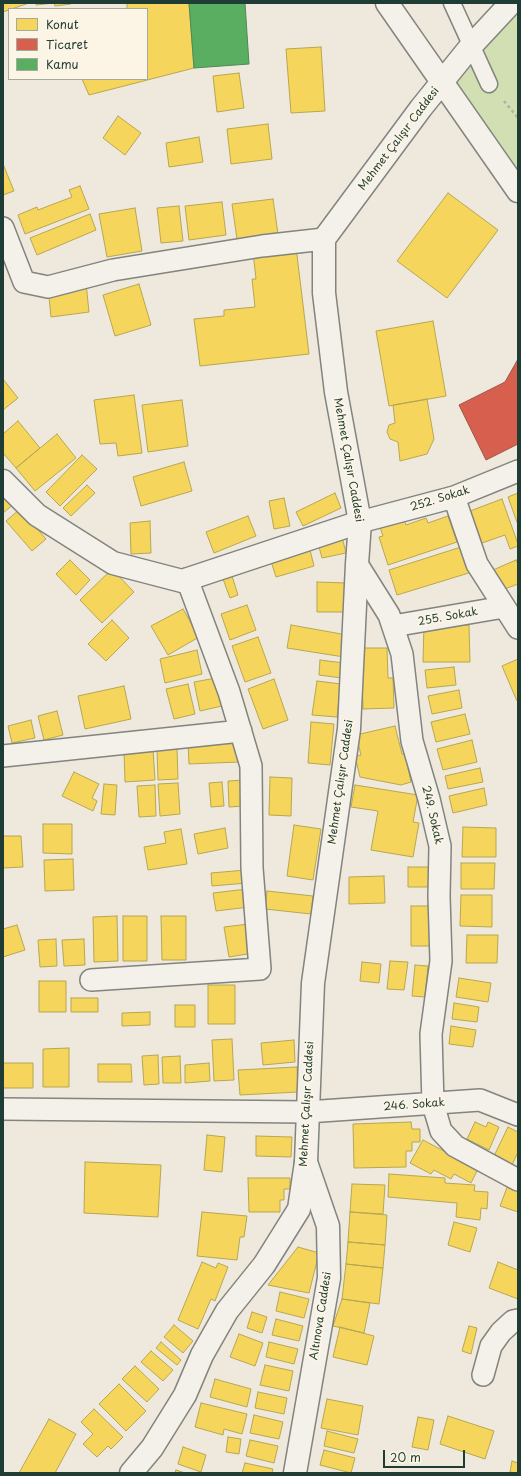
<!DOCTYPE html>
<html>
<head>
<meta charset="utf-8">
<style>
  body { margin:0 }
  #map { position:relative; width:521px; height:1476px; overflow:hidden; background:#efe8dd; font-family:"Playpen Sans",sans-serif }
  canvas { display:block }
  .frame { position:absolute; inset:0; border:4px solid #1f3d34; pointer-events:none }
  .legend { position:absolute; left:8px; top:8px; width:140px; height:72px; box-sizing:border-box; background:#fcf5e5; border:1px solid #a4ab9e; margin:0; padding:5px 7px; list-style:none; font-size:12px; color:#1f3d34 }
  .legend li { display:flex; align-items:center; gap:8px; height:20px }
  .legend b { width:20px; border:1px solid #a4ab9e }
  .scale { position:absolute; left:383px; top:1450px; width:82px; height:18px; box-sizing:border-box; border:2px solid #1f3d34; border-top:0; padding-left:5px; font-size:12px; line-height:14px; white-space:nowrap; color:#1f3d34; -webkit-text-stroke:3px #fcf5e5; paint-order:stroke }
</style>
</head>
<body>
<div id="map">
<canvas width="521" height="1476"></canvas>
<div class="frame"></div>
<ul class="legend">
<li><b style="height:11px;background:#f6d55c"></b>Konut</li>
<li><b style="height:11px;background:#d6604d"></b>Ticaret</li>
<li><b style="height:11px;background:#5aae61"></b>Kamu</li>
</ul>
<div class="scale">20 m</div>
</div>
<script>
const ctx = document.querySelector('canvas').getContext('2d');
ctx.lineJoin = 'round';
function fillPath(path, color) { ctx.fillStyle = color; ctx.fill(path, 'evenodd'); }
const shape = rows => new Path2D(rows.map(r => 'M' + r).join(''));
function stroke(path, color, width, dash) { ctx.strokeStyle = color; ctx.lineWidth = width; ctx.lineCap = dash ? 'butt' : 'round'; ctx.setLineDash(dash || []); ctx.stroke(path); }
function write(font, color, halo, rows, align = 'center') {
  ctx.font = font + ' "Playpen Sans",sans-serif'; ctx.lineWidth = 4; ctx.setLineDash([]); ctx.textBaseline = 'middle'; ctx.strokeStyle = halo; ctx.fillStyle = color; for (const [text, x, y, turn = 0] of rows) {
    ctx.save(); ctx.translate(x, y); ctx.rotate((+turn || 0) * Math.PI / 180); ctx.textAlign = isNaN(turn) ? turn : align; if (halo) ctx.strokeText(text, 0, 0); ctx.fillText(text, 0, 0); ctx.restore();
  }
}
const green = shape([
  [518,3,518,191,442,82]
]);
const homes = shape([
  [3,3,29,3,3,12,3,3],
  [36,3,71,3,71,4,55,6,54,3,36,5,36,3],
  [127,3,189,3,194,68,89,95,82,79,147,79,147,9,127,9,127,3],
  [321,47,325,111,291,113,286,49,321,47],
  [239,73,244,108,217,112,213,76,239,73],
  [118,116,141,133,125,155,103,138,118,116],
  [268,124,272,159,231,164,227,129,268,124],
  [199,137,203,162,169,167,166,143,199,137],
  [3,164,14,191,3,195,3,164],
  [80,186,89,209,25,234,18,215,37,207,38,210,72,197,69,190,80,186],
  [448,193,498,230,447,298,397,261,448,193],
  [273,199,278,234,237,239,232,204,273,199],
  [222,202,226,235,189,240,185,206,222,202],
  [179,206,183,241,161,243,157,208,179,206],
  [135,208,142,251,107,257,99,214,135,208],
  [90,214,96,230,37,255,30,238,90,214],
  [296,247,309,354,200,366,194,319,224,316,224,310,255,307,252,279,256,279,253,252,296,247],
  [86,283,89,312,51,317,48,287,86,283],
  [139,284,151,325,115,336,103,295,139,284],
  [433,321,446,396,389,406,376,331,433,321],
  [3,379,18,398,3,410,3,379],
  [134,395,142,453,118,456,116,443,100,444,94,400,134,395],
  [427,399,434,439,427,454,400,461,398,442,390,439,387,432,389,425,395,423,393,405,427,399],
  [182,400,188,446,148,452,142,405,182,400],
  [18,421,40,448,16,468,3,453,3,434,18,421],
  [57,434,76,458,35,491,16,468,57,434],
  [82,455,97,469,60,506,46,492,82,455],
  [184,462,192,491,141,506,133,477,184,462],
  [87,485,95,493,71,516,63,508,87,485],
  [3,489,15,503,3,513,3,489],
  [335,493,341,508,303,526,296,512,335,493],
  [518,493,518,525,508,497,518,493],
  [284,498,290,526,274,529,269,501,284,498],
  [502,499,518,544,518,546,510,549,505,535,482,543,470,511,502,499],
  [20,509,46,539,32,551,6,521,20,509],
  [248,516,256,536,214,553,206,532,248,516],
  [448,516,457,542,388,565,379,537,383,536,380,527,404,519,406,525,426,518,428,523,448,516],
  [150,521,151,553,131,554,130,523,150,521],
  [342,537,346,553,322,558,318,543,342,537],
  [309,546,314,566,276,577,270,558,309,546],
  [461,547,472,572,397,595,389,570,461,547],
  [70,560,90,580,76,595,56,574,70,560],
  [516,560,518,564,518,584,502,590,493,570,516,560],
  [112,569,134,592,102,623,80,600,112,569],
  [232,576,238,595,230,598,223,579,232,576],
  [317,582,347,583,346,612,317,612,317,582],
  [247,605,256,630,230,640,221,614,247,605],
  [183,609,199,637,168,655,151,626,183,609],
  [112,620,129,638,106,661,88,644,112,620],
  [291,625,347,635,344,657,287,648,291,625],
  [424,625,469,625,470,662,423,662,424,625],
  [258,637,271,673,245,682,232,646,258,637],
  [361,648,387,648,388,678,393,678,394,708,363,709,361,648],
  [197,650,202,674,165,683,160,659,197,650],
  [518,659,518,700,517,701,502,666,518,659],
  [320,660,344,663,342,678,319,675,320,660],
  [454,667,456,685,427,688,425,670,454,667],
  [216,678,222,706,200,711,194,682,216,678],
  [274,679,288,720,263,729,248,689,274,679],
  [317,681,341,684,337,717,312,715,317,681],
  [188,684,195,714,174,719,166,689,188,684],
  [124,686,131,719,85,729,78,696,124,686],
  [459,690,462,708,432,714,428,696,459,690],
  [57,711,63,735,44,740,38,716,57,711],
  [465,714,470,734,436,742,431,722,465,714],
  [31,720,35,738,12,743,8,726,31,720],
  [311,722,334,724,330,765,308,763,311,722],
  [395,726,402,754,405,754,411,782,401,785,360,777,355,756,361,755,356,735,395,726],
  [237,739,239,762,189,764,188,742,237,739],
  [472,740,477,762,443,770,437,749,472,740],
  [177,748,178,779,158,780,157,749,177,748],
  [153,749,155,780,125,782,124,751,153,749],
  [480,768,483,782,448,789,445,776,480,768],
  [74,772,99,784,92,798,97,801,93,811,62,796,74,772],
  [270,777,292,778,291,816,269,815,270,777],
  [244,780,245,806,229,807,228,781,244,780],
  [222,782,224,806,211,807,209,783,222,782],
  [178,783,180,814,160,816,158,784,178,783],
  [104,784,117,785,115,815,101,814,104,784],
  [155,785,156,816,139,817,137,786,155,785],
  [355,785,418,795,413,822,419,823,413,857,371,850,378,811,351,807,355,785],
  [484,788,487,805,453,813,449,796,484,788],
  [43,824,72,824,72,854,43,853,43,824],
  [294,825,321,829,313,880,287,876,294,825],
  [463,827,496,828,496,857,462,857,463,827],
  [225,828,228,848,198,854,194,834,225,828],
  [181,829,187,864,148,870,144,847,166,843,164,832,181,829],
  [3,836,21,836,23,867,3,868,3,836],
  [73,859,74,890,45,891,44,860,73,859],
  [461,863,495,863,494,889,461,889,461,863],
  [408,867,435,867,435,887,408,887,408,867],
  [246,870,247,883,212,886,211,873,246,870],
  [384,876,385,903,349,904,349,877,384,876],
  [247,889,249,907,216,911,213,893,247,889],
  [267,891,313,896,311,914,265,909,267,891],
  [461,895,492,895,492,927,460,926,461,895],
  [411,906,436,906,436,946,411,946,411,906],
  [117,916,118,961,94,962,93,917,117,916],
  [123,916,147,916,147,961,123,961,123,916],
  [161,916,186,916,186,960,162,960,161,916],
  [249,924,253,953,229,957,224,927,249,924],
  [17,925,25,950,3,957,3,929,17,925],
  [467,935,498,935,497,963,466,963,467,935],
  [56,939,57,966,40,967,38,940,56,939],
  [84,939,85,965,64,966,62,940,84,939],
  [390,961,408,962,404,990,387,989,390,961],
  [362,962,381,964,379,983,360,981,362,962],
  [415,965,428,966,425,997,412,996,415,965],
  [459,978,491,983,488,1002,456,997,459,978],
  [39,981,66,981,66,1012,39,1012,39,981],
  [208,985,235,985,235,1024,208,1024,208,985],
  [71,998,98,998,98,1012,71,1012,71,998],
  [454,1003,479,1007,477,1022,452,1019,454,1003],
  [175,1005,195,1005,195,1027,175,1027,175,1005],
  [150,1012,150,1025,122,1026,122,1013,150,1012],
  [451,1026,476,1030,473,1047,449,1044,451,1026],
  [232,1039,234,1080,214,1081,212,1040,232,1039],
  [294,1040,295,1062,263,1065,261,1043,294,1040],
  [69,1048,69,1087,43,1087,43,1049,69,1048],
  [158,1055,159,1084,144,1085,142,1056,158,1055],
  [180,1056,181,1083,163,1083,162,1057,180,1056],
  [3,1063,33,1063,33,1088,3,1088,3,1063],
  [209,1063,210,1081,185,1083,185,1065,209,1063],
  [98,1064,131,1064,132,1082,98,1082,98,1064],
  [297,1067,298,1092,240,1095,238,1070,297,1067],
  [411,1122,412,1129,420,1129,420,1142,412,1142,412,1151,406,1151,406,1167,354,1168,353,1124,411,1122],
  [475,1122,486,1127,488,1122,499,1127,489,1150,467,1139,475,1122],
  [508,1127,518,1132,518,1152,512,1165,494,1156,508,1127],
  [207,1135,225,1137,222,1172,204,1170,207,1135],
  [256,1136,292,1137,291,1157,256,1156,256,1136],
  [423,1140,478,1169,471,1183,454,1174,451,1179,434,1170,431,1174,410,1163,423,1140],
  [85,1162,161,1165,158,1217,84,1213,85,1162],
  [389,1174,445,1178,445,1183,475,1185,474,1191,488,1192,487,1209,481,1208,480,1220,456,1217,457,1203,388,1197,389,1174],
  [248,1178,290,1178,290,1189,284,1189,284,1200,280,1200,280,1212,249,1212,248,1178],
  [352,1184,385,1185,383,1214,350,1212,352,1184],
  [508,1185,518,1189,518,1212,500,1206,508,1185],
  [202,1212,247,1216,244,1237,240,1237,237,1260,197,1256,202,1212],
  [350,1212,387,1215,385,1245,348,1242,350,1212],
  [454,1222,477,1228,470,1252,448,1245,454,1222],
  [348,1242,385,1245,383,1268,346,1264,348,1242],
  [298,1247,319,1253,309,1293,268,1285,298,1247],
  [202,1262,216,1268,218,1263,228,1267,215,1301,211,1299,198,1329,178,1320,202,1262],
  [498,1262,518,1270,518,1299,489,1288,498,1262],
  [346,1264,383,1268,379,1304,342,1299,346,1264],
  [280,1292,309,1299,304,1318,276,1311,280,1292],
  [342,1299,370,1303,364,1333,333,1326,342,1299],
  [252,1312,267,1317,262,1333,247,1328,252,1312],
  [276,1319,303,1326,299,1341,272,1335,276,1319],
  [174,1325,193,1341,183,1353,164,1337,174,1325],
  [469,1326,477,1328,471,1354,462,1351,469,1326],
  [340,1327,374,1336,367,1365,333,1357,340,1327],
  [239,1334,263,1343,255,1366,230,1357,239,1334],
  [161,1342,181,1360,177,1365,156,1348,161,1342],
  [269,1342,298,1349,294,1364,266,1357,269,1342],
  [151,1351,173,1370,163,1381,141,1362,151,1351],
  [265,1365,293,1371,289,1391,260,1385,265,1365],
  [135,1366,159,1389,147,1402,122,1379,135,1366],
  [215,1379,251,1389,247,1407,210,1397,215,1379],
  [119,1384,146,1411,126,1431,99,1404,119,1384],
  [258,1392,287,1398,284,1414,255,1408,258,1392],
  [327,1399,363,1406,358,1435,321,1428,327,1399],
  [201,1403,247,1414,242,1434,224,1429,223,1435,195,1427,201,1403],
  [94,1409,123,1437,111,1449,108,1446,97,1457,83,1444,93,1434,81,1422,94,1409],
  [254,1415,283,1422,279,1439,250,1433,254,1415],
  [448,1416,494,1431,485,1459,440,1444,448,1416],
  [418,1417,434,1420,428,1450,412,1447,418,1417],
  [49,1419,76,1434,55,1473,19,1473,49,1419],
  [327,1431,358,1439,354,1453,324,1446,327,1431],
  [228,1437,241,1439,239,1454,226,1452,228,1437],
  [250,1440,278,1446,274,1463,246,1456,250,1440],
  [183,1447,206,1455,201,1472,178,1464,183,1447],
  [324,1450,355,1458,351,1473,320,1465,324,1450],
  [512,1461,518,1463,518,1473,510,1472,512,1461],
  [245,1463,273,1469,272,1473,242,1473,245,1463],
  [176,1470,185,1473,175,1473,176,1470]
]);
const shops = shape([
  [518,359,518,444,486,460,459,405,505,382,518,359]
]);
const public = shape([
  [189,3,245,3,249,64,194,68,189,3]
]);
const path = shape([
  [504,101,518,118]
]);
const pedestrian = shape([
  [452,3,489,84]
]);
const minor = shape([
  [3,228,24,282,48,287,113,270,262,246,324,239],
  [454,497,477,564,518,628],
  [360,522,454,497,518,471],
  [357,564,389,615,402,654,412,741,429,799,440,846,439,896,441,961,431,1034,433,1104,441,1131,455,1146,518,1180],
  [393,626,504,607],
  [3,756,241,731],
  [91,980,260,969,252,868,251,766,229,692,187,579],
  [3,1109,307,1112,480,1100,518,1115],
  [483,1375,491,1346,501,1332,513,1321,518,1320]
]);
const tertiary = shape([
  [3,481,37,515,113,563,182,581,360,522],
  [295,1473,329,1278,328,1226,306,1162]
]);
const secondary = shape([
  [387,3,518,191],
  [131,1473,152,1448,185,1395,202,1355,227,1311,264,1265,299,1209,306,1162,313,983,349,729,357,564,360,522,336,392,324,293,324,239,421,108,471,46,511,3]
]);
const streetNames = [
  ["Mehmet Çalışır Caddesi",399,139,-53],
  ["Mehmet Çalışır Caddesi",348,460,80],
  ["252. Sokak",440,499,-17],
  ["255. Sokak",448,617,-10],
  ["Mehmet Çalışır Caddesi",341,782,-82],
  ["249. Sokak",432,815,77],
  ["Mehmet Çalışır Caddesi",307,1104,-87],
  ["246. Sokak",414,1105,-4],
  ["Altınova Caddesi",321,1316,-81]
];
fillPath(green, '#d1dfb3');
fillPath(homes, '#f6d55c');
stroke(homes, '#b6a750', 1);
fillPath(shops, '#d6604d');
stroke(shops, '#9f5646', 1);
fillPath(public, '#5aae61');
stroke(public, '#488c54', 1);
stroke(pedestrian, '#82847e', 19);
stroke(minor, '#82847e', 24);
stroke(tertiary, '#82847e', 25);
stroke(secondary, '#82847e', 25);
stroke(path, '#afb1ab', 2.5, [3, 3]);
stroke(pedestrian, '#f4f0ea', 16);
stroke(minor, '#f4f0ea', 21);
stroke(tertiary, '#f4f0ea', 22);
stroke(secondary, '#f4f0ea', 22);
write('11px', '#1f3d34', '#fcf5e5', streetNames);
</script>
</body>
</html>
